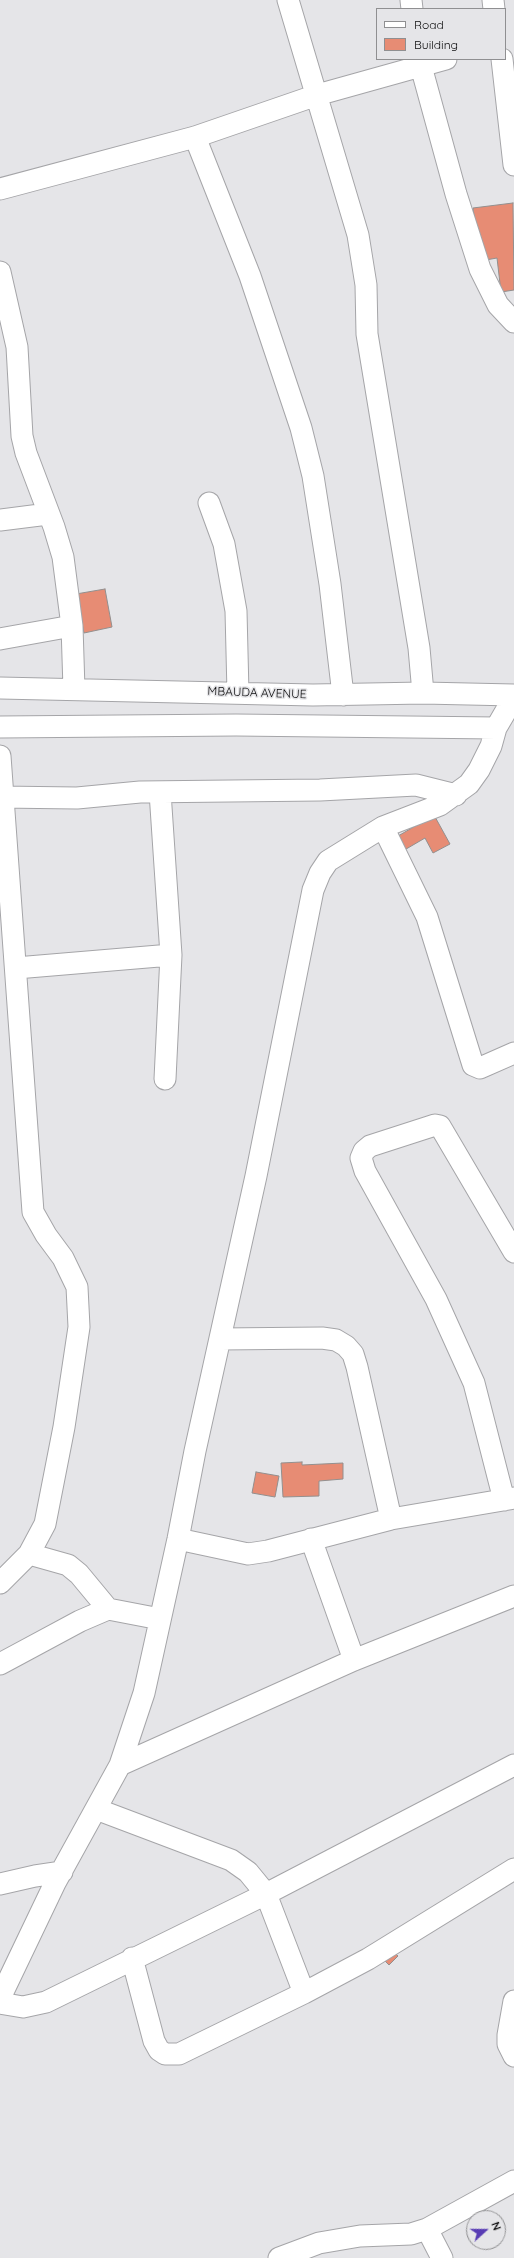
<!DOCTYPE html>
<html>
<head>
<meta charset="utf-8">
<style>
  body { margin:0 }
  #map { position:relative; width:514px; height:2258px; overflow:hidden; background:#e5e5e8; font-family:Quicksand,sans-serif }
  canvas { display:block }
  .legend { position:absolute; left:376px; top:8px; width:130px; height:52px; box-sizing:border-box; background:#e5e5e8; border:1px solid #8f8f91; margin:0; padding:5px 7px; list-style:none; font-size:12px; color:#0d0d0e }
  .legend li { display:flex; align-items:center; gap:8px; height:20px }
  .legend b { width:20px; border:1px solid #8f8f91 }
  .north { position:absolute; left:466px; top:2210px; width:40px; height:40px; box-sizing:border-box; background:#e5e5e8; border:1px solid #8f8f91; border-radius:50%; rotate:69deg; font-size:11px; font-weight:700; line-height:16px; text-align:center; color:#0d0d0e }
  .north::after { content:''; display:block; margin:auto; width:14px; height:18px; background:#583cb4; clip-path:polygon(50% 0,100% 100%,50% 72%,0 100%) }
</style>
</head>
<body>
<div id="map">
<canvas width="514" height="2258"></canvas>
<ul class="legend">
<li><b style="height:5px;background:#fff"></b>Road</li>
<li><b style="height:11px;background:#e78c74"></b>Building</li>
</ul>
<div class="north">N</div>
</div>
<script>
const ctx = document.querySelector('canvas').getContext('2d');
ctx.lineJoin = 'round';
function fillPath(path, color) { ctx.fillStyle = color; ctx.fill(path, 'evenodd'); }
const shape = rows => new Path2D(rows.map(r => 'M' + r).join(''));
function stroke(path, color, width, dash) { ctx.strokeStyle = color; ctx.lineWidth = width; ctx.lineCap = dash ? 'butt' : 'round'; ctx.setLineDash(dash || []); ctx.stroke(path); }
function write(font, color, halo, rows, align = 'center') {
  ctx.font = font + ' Quicksand,sans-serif'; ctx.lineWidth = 3; ctx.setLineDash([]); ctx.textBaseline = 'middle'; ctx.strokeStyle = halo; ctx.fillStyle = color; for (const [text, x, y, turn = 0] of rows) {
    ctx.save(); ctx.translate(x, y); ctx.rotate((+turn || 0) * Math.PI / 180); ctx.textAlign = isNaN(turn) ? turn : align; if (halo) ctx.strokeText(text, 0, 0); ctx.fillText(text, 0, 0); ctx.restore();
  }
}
const building = shape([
  [513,203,514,290,501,292,497,258,480,261,473,208,513,203],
  [105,589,112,627,84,633,76,594,105,589],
  [434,815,450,844,433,853,425,838,401,852,393,839,434,815],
  [302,1462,302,1465,343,1463,343,1479,319,1481,319,1496,283,1497,281,1463,302,1462],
  [256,1472,279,1476,275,1497,252,1493,256,1472],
  [392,1950,398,1956,389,1965,383,1959,392,1950]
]);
const minor = shape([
  [288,0,358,235,366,285,367,334,419,648,423,693],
  [411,0,412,9],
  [493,0,494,9],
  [419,59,456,194,480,269,498,305,514,322],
  [502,59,514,165],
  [195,137,250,276,301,428,313,476,330,584,343,695],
  [0,189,195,137,317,95,446,59],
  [0,272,17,347,22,436,26,453,54,527,63,557,72,626,74,689],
  [209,503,224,544,236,611,238,693],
  [0,520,48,514],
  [0,639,72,626],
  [0,688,313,695,423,693,514,695],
  [0,727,236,725,496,728],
  [0,756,33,1212,46,1235,63,1258,77,1287,79,1327,64,1427,45,1524,29,1554,0,1583],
  [160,792,171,955,165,1079],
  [0,797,77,798,140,792,320,790,416,785,456,795],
  [383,827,427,917,473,1065,480,1068,514,1053],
  [16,968,171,955],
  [220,1339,322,1338,336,1340,346,1346,353,1354,357,1367,391,1519],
  [504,1500,474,1383,436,1299,365,1171,361,1158,364,1151,370,1146,435,1125,440,1126,514,1252],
  [178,1539,248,1554,268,1551,391,1519,514,1498],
  [311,1539,354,1660],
  [29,1554,68,1565,79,1574,108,1609],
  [0,1664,80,1621,108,1609,160,1619],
  [120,1765,354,1660,514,1596],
  [96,1809,231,1860,248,1872,266,1894,304,1993],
  [0,1884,35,1876,62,1872],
  [132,1958,154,2041,159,2050,165,2054,179,2054,304,1993,368,1959,514,1869],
  [0,1998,55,1883,120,1765,144,1693,178,1539,195,1451,256,1176,313,890,320,873,328,861,383,827,440,805,469,784,479,770,491,746,496,728,514,697],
  [514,2001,508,2035,508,2044,514,2056],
  [0,2003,23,2007,46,2002,266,1894,514,1765],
  [427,2229,442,2258],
  [279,2258,319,2243,360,2236,411,2234,427,2229,514,2181]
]);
const streetNames = [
  ["MBAUDA AVENUE",257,693,2]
];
fillPath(building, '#e78c74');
stroke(building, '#928f8e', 1);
stroke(minor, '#a5a5a8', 23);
stroke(minor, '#fff', 21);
write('12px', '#0d0d0e', '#e5e5e8', streetNames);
</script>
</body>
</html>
